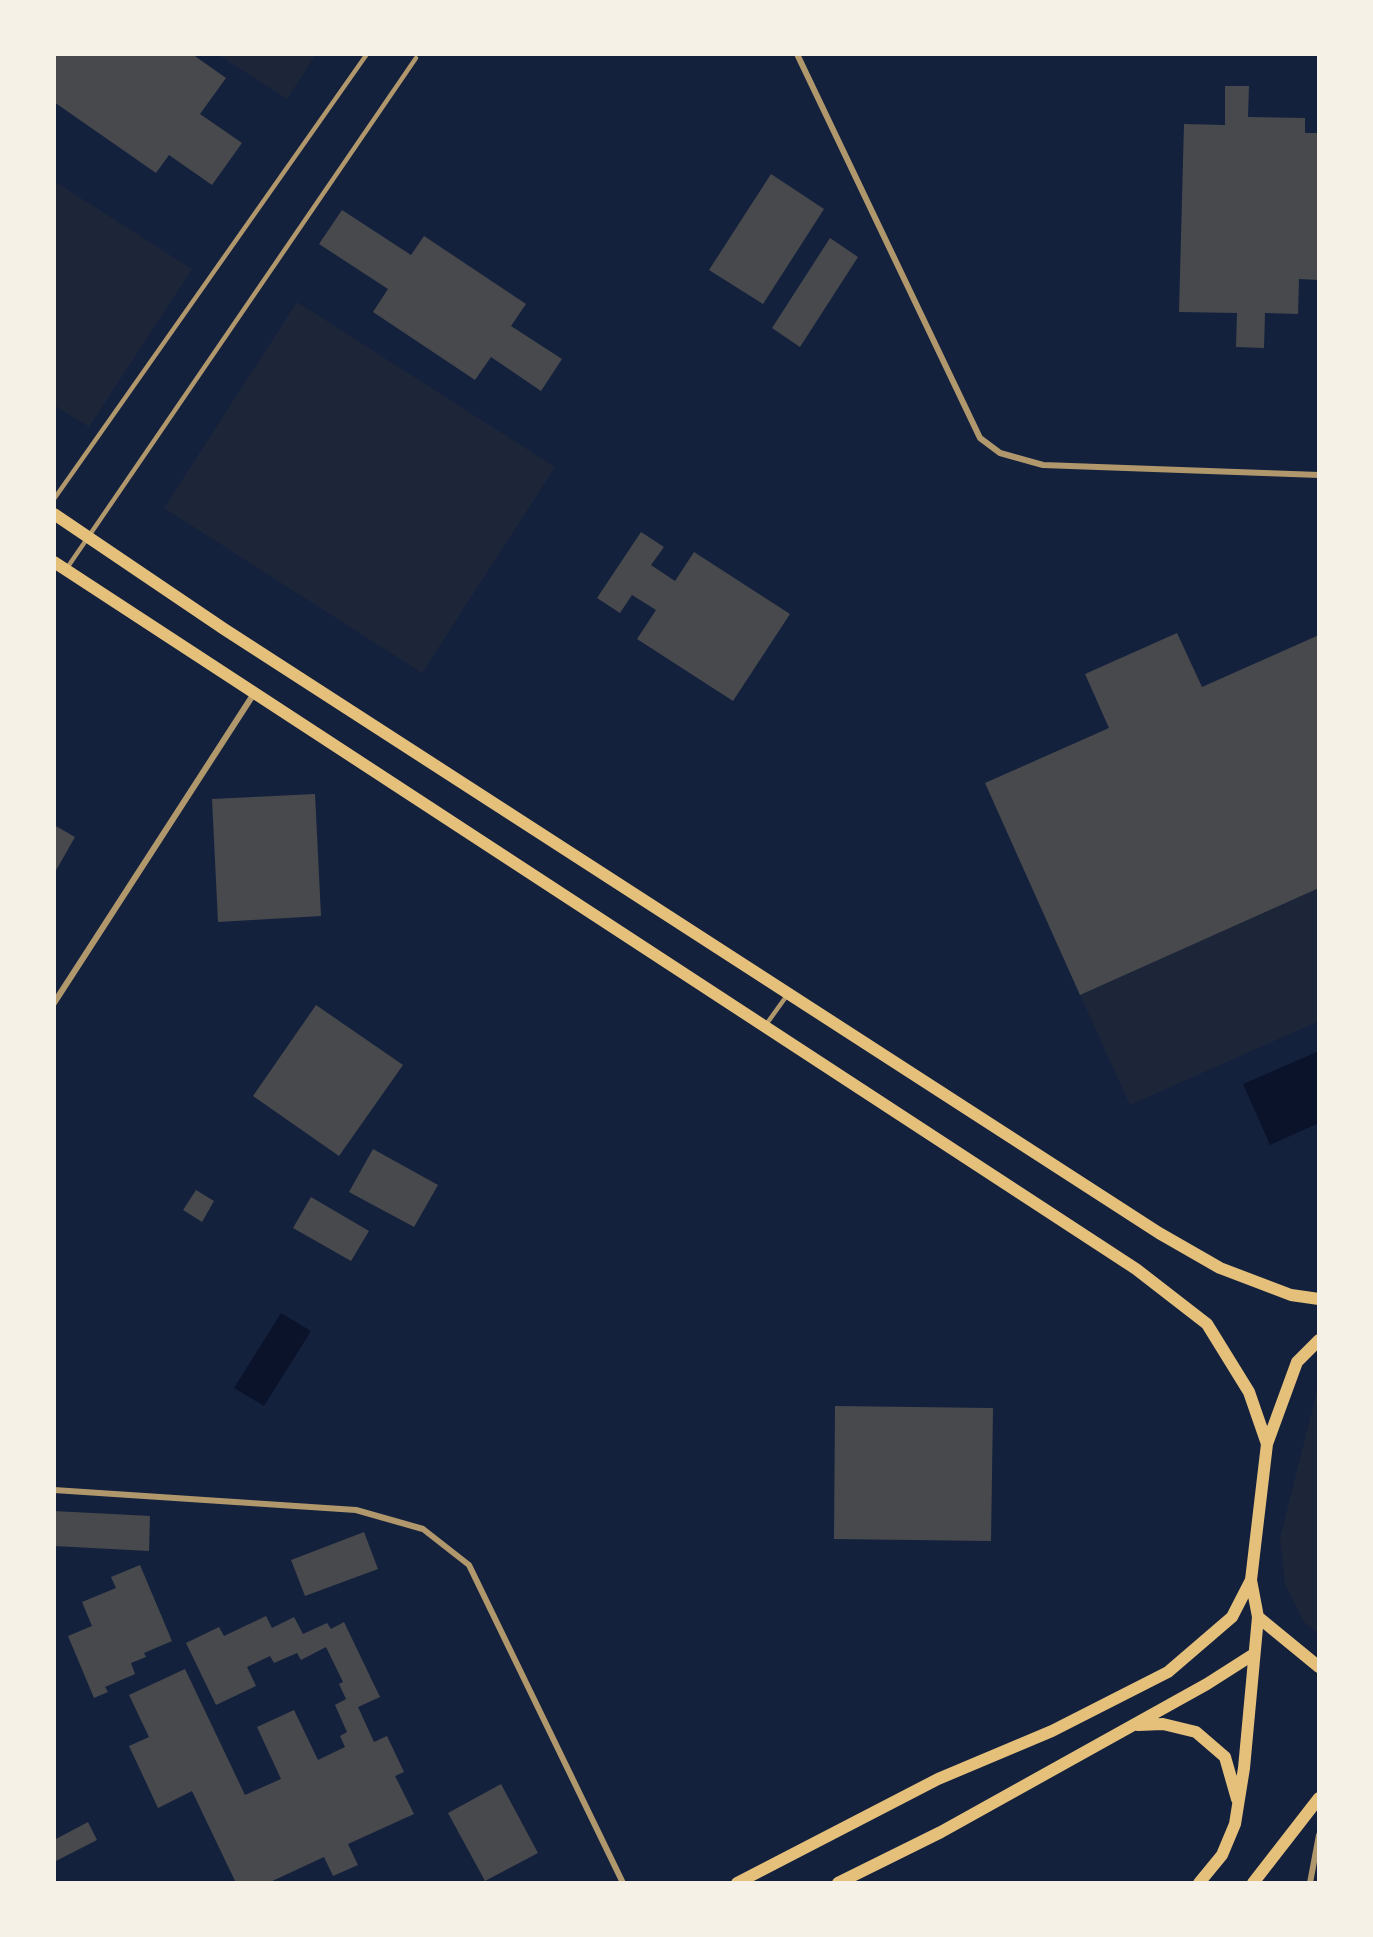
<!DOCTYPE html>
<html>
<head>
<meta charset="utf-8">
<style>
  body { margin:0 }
  #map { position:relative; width:1373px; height:1937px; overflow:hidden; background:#14213d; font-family:"IBM Plex Sans",sans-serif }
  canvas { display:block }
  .frame { position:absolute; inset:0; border:56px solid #f6f1e7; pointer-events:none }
</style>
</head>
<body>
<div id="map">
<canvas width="1373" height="1937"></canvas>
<div class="frame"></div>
</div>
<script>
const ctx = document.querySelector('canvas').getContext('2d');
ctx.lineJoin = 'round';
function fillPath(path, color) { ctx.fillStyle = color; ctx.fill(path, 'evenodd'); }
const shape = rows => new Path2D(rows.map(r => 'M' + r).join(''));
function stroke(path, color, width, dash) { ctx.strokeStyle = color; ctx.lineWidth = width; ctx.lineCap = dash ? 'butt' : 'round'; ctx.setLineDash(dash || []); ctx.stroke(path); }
const green = shape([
  [217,54,316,54,287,99],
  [54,181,192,269,89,427,54,405],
  [297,302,555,467,422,673,164,508],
  [1319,888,1319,1021,1130,1105,1080,995],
  [1319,1383,1319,1634,1304,1622,1285,1584,1280,1538]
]);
const water = shape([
  [1319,1051,1319,1123,1270,1145,1243,1084],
  [281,1313,311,1331,264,1406,234,1388]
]);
const building = shape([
  [54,54,192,54,226,78,200,114,242,143,212,185,169,155,156,173,54,102],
  [1225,86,1249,86,1248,117,1305,118,1305,133,1319,133,1319,280,1299,279,1298,314,1265,313,1264,348,1236,347,1237,313,1179,312,1184,124,1225,125],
  [771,174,824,209,763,304,709,270],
  [342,210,411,255,424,236,526,304,511,326,562,359,541,391,491,357,475,380,373,312,388,289,319,244],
  [830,238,858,257,800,347,772,328],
  [641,532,664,547,651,565,675,581,694,552,790,614,733,701,637,639,656,610,632,595,620,613,597,598],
  [1177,633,1202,687,1319,635,1319,888,1080,995,985,783,1109,728,1085,674],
  [315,794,321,916,218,922,212,799],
  [54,825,75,837,54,874],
  [316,1005,403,1065,339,1156,253,1096],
  [373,1149,438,1185,414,1227,349,1192],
  [196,1190,214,1201,202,1222,183,1210],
  [311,1197,369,1231,351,1261,293,1228],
  [835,1406,993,1408,991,1541,834,1539],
  [54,1511,150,1516,149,1551,54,1546],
  [364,1532,378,1569,305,1596,291,1560],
  [140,1565,172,1641,144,1653,146,1657,131,1663,135,1674,105,1687,108,1692,94,1698,68,1636,92,1626,82,1602,116,1588,111,1577],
  [266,1616,272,1628,294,1617,303,1634,327,1623,331,1629,344,1622,380,1697,358,1707,374,1742,387,1736,404,1772,395,1776,414,1814,348,1844,358,1865,333,1876,324,1857,268,1883,236,1883,192,1791,158,1808,129,1746,149,1737,129,1695,185,1669,245,1795,281,1779,257,1727,294,1710,318,1760,345,1747,340,1736,347,1732,335,1705,346,1699,339,1684,343,1682,326,1647,301,1660,297,1653,274,1663,270,1656,247,1667,256,1686,216,1705,186,1643,219,1627,224,1636],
  [501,1784,538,1853,485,1881,448,1813],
  [88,1822,97,1840,54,1862,54,1840]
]);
const service = shape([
  [54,499,367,54],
  [67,568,416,58],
  [765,1026,788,994]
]);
const minor = shape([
  [797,54,980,438,1000,453,1043,465,1319,475],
  [54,1003,255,692],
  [54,1490,356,1510,423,1529,469,1565,623,1883],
  [1310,1883,1319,1835]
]);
const secondary = shape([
  [54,514,224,629,1159,1233,1220,1268,1291,1295,1319,1299],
  [54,562,1136,1269,1207,1324,1249,1392,1267,1444],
  [1258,1617,1319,1667],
  [1138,1725,1163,1724,1196,1732,1225,1757,1237,1799],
  [737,1883,938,1779,1052,1731,1168,1672,1232,1617,1251,1580],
  [838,1883,941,1832,1207,1684,1254,1654],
  [1199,1883,1222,1855,1235,1824,1244,1768,1258,1617,1251,1580,1267,1444,1297,1362,1319,1340],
  [1253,1883,1319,1798]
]);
fillPath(green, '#1d2539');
fillPath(water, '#0b132b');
fillPath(building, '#48494c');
stroke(service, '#b1986c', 4.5);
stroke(minor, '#b1986c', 6);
stroke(secondary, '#e5c07b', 12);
</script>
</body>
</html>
